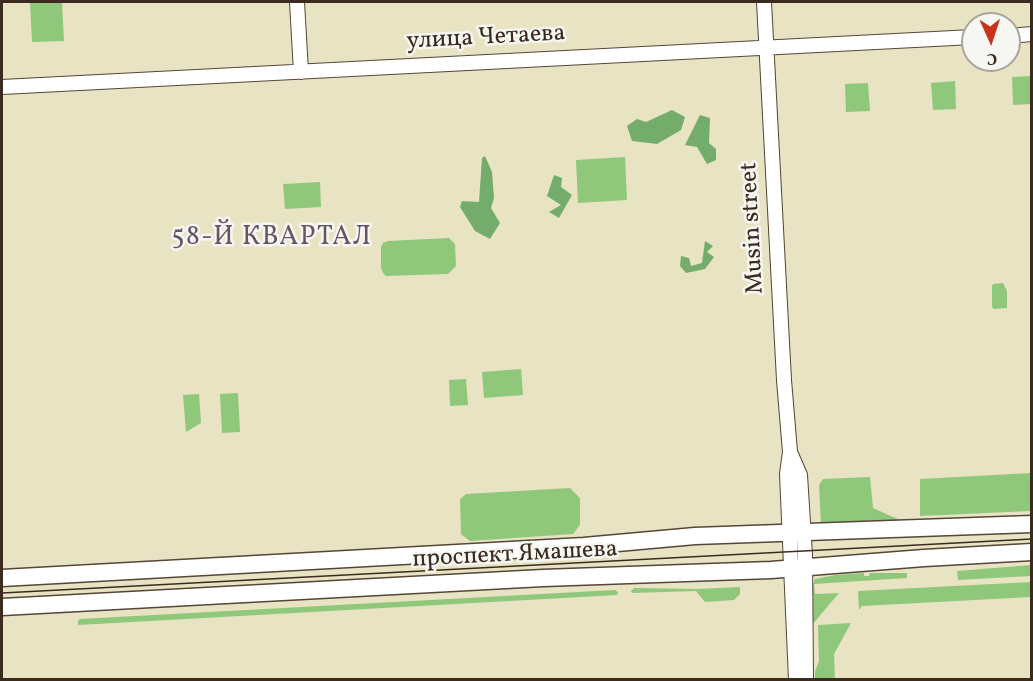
<!DOCTYPE html>
<html>
<head>
<meta charset="utf-8">
<style>
  body { margin:0 }
  #map { position:relative; width:1033px; height:681px; overflow:hidden; background:#e8e3c3; font-family:Vollkorn,serif }
  canvas { display:block }
  .frame { position:absolute; inset:0; border:3px solid #3b2a1e; pointer-events:none }
  .north { position:absolute; left:961px; top:12px; width:60px; height:60px; box-sizing:border-box; background:#f6f6f2; border:2px solid #aba49d; border-radius:50%; rotate:177deg; font-size:16px; font-weight:700; line-height:24px; text-align:center; color:#3b2a1e }
  .north::after { content:''; display:block; margin:auto; width:21px; height:27px; background:#c8321e; clip-path:polygon(50% 0,100% 100%,50% 72%,0 100%) }
</style>
</head>
<body>
<div id="map">
<canvas width="1033" height="681"></canvas>
<div class="frame"></div>
<div class="north">С</div>
</div>
<script>
const ctx = document.querySelector('canvas').getContext('2d');
ctx.lineJoin = 'round';
function fillPath(path, color) { ctx.fillStyle = color; ctx.fill(path, 'evenodd'); }
const shape = rows => new Path2D(rows.map(r => 'M' + r).join(''));
function stroke(path, color, width, dash) { ctx.strokeStyle = color; ctx.lineWidth = width; ctx.lineCap = dash ? 'butt' : 'round'; ctx.setLineDash(dash || []); ctx.stroke(path); }
function write(font, color, halo, rows, align = 'center') {
  ctx.font = font + ' Vollkorn,serif'; ctx.lineWidth = 5; ctx.setLineDash([]); ctx.textBaseline = 'middle'; ctx.strokeStyle = halo; ctx.fillStyle = color; for (const [text, x, y, turn = 0] of rows) {
    ctx.save(); ctx.translate(x, y); ctx.rotate((+turn || 0) * Math.PI / 180); ctx.textAlign = isNaN(turn) ? turn : align; if (halo) ctx.strokeText(text, 0, 0); ctx.fillText(text, 0, 0); ctx.restore();
  }
}
const green = shape([
  [30,2,62,2,64,41,32,42],
  [1031,76,1031,104,1013,105,1012,77],
  [955,81,956,109,933,110,931,83],
  [868,83,870,111,846,112,845,84],
  [625,157,627,200,578,203,576,160],
  [320,182,321,207,285,209,283,184],
  [449,238,455,244,456,266,448,274,386,276,383,273,381,268,381,247,383,243,388,241],
  [1003,283,1007,291,1007,308,994,309,992,307,992,286,993,284],
  [521,369,523,395,484,398,482,372],
  [466,379,468,405,450,406,449,380],
  [238,393,240,432,222,433,220,394],
  [199,394,201,423,186,432,183,395],
  [1031,473,1031,511,920,516,920,479],
  [870,477,873,508,902,521,821,524,819,485,823,479],
  [570,488,580,498,580,525,573,534,470,541,461,534,460,499,466,494],
  [1031,565,1031,576,958,580,957,571],
  [864,573,864,576,869,576,870,573,907,573,907,578,814,584,815,594,839,593,812,625,812,587,815,579,835,575],
  [1031,582,1031,597,862,606,859,610,858,591],
  [740,587,740,594,734,600,705,602,696,591,632,593,631,591,634,588,697,589],
  [615,590,618,592,617,595,78,625,78,621,80,619],
  [851,623,834,654,835,679,815,679,815,671,819,661,818,625]
]);
const forest = shape([
  [672,110,685,117,681,130,657,144,632,141,627,126,637,119,646,122],
  [700,115,710,118,709,143,716,149,716,160,707,164,697,147,685,145],
  [485,156,492,172,494,198,491,208,500,223,490,239,475,231,460,207,462,201,479,202,482,158],
  [554,175,562,178,561,187,572,195,559,218,549,212,561,205,547,196],
  [705,241,713,246,707,252,714,257,705,269,686,273,680,266,681,256,689,258,691,266,702,263]
]);
const minor = shape([
  [297,2,301,72],
  [764,2,784,380,790,452,787,474,796,680],
  [1009,36,1032,34],
  [2,87,973,37],
  [790,452,800,475,805,555,806,680]
]);
const major = shape([
  [2,578,584,546,695,536,1032,524],
  [2,607,543,578,771,570,924,558,1032,552]
]);
const tram = shape([
  [2,593,1032,539]
]);
const streetNames = [
  ["улица Четаева",486,39,-3],
  ["Musin street",754,228,-93],
  ["проспект Ямашева",515,556,-3]
];
const quarterNames = [
  ["58-Й КВАРТАЛ",272,239]
];
fillPath(green, '#90c87b');
fillPath(forest, '#74ac6b');
stroke(minor, '#554637', 16);
stroke(major, '#554637', 19);
stroke(minor, '#fff', 14);
stroke(major, '#fff', 16);
stroke(tram, '#3b2a1e', 1.5);
write('24px', '#3b2a1e', '#f6f6f2', streetNames);
ctx.letterSpacing = '1.5px';
write('27px', '#685465', '#f6f6f2', quarterNames);
ctx.letterSpacing = '0px';
</script>
</body>
</html>
